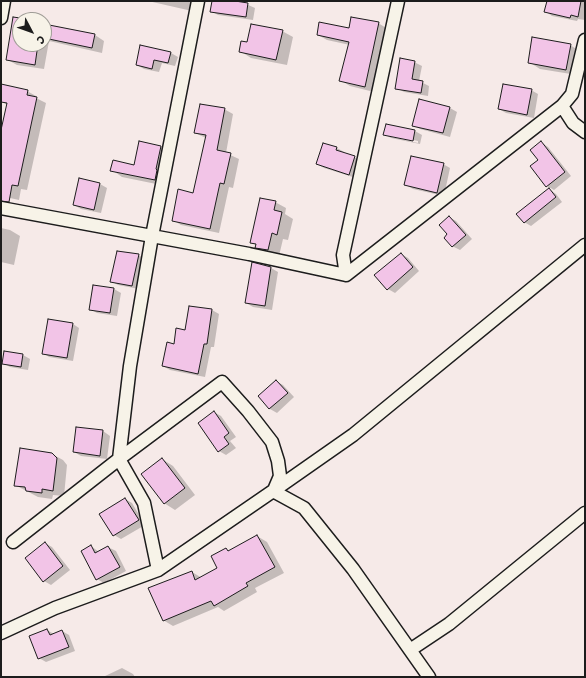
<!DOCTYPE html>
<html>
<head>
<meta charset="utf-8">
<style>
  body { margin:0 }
  #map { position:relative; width:586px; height:678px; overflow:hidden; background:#f6eae8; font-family:"Shantell Sans",sans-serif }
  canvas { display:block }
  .frame { position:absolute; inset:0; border:2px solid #1c1c1c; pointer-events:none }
  .north { position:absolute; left:12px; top:12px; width:40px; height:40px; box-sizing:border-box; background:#f7f3e8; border:1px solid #9f9d96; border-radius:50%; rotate:131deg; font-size:11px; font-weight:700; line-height:16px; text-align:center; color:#1c1c1c }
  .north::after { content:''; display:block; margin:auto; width:14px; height:18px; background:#1c1c1c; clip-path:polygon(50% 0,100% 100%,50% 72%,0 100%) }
</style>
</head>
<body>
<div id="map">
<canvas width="586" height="678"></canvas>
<div class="frame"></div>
<div class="north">С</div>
</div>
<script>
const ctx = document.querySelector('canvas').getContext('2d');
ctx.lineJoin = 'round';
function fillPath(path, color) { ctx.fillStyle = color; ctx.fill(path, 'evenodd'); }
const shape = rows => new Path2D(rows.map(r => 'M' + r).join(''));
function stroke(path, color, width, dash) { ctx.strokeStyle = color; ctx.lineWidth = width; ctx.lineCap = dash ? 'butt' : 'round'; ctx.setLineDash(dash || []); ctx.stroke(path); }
const shadow = shape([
  [148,1,194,1,192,11],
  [213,1,247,1,246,4,255,8,253,20,218,15,211,11],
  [548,1,585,1,585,20,578,19,577,21,552,16,545,11],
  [20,22,20,44,44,44,44,25,95,35,104,41,102,53,49,41,44,69,17,65,8,60],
  [378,23,388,29,374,92,350,86,340,80,350,45,327,40,318,35],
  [282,31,293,37,287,65,251,58,240,51,248,43],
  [570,45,581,52,577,75,540,69,529,62],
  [171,53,178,57,175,66,162,63,159,72,144,69,137,65],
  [414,62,422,66,419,81,429,86,428,96,404,92,397,88],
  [531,90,538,94,534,118,506,113,499,109],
  [27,91,36,96,36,98,46,103,27,190,21,189,19,200,1,196,1,137,7,105,1,101,1,95],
  [450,108,457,112,450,137,420,129,413,125],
  [224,109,233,114,226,153,239,159,233,188,229,187,219,233,181,225,173,220,194,194,206,138,195,133],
  [386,125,415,131,422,135,420,144,391,138,384,134],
  [391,135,418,141,418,143,391,137],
  [541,142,548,147,571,176,554,190,547,186],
  [161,147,171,153,166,186,122,177,112,170,135,166],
  [337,148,344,152,343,154,354,157,361,161,356,178,324,168,317,164],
  [443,164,450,168,444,196,413,189,406,185],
  [100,184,107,188,101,213,81,209,74,205],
  [549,189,556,194,562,202,531,226,524,222],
  [275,202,286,208,285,214,293,219,288,240,283,239,279,256,267,253,256,247,256,245,251,242],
  [449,217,456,221,472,239,460,250,452,246,449,234],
  [1,228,10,230,20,236,14,265,1,262],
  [401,254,408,258,419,271,395,293,388,289],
  [138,255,146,259,139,289,118,285,111,281],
  [253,264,271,268,278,272,272,310,253,307,246,303],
  [114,289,121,293,117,316,97,313,90,309],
  [212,310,219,314,214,347,211,347,205,377,170,370,163,366,174,345,186,331],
  [49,320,73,324,79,328,73,361,49,357,43,353],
  [23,355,30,359,28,370,10,367,3,363],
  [276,381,283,385,294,397,277,413,270,409,259,396],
  [214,412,221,416,236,437,230,441,236,448,226,455,219,451],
  [77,428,103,431,110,436,107,459,81,456,74,452],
  [52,454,63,460,67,465,64,496,53,495,52,499,38,497,15,485],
  [162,459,173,466,195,495,175,510,164,503],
  [125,499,132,503,145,525,121,539,114,535],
  [257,536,267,542,284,573,255,588,257,592,224,611,218,607,173,626,163,620,192,572,202,578,218,568,226,549,230,551],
  [45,543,52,547,70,570,51,585,44,581],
  [91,546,99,552,108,547,116,551,126,571,104,583,97,579],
  [47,630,54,634,62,631,69,635,75,651,46,662,39,658],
  [122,668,133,674,135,677,103,677]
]);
const building = shape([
  [212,1,235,1,248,3,246,17,210,12,212,1],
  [547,1,581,1,578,17,571,15,570,18,544,12,547,1],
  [13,17,20,18,20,44,38,44,35,65,6,60,13,17],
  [351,17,379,22,365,87,339,81,349,42,317,35,319,22,349,28,351,17],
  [44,24,95,34,92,48,44,38,44,24],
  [251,24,283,30,276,60,239,52,241,41,247,42,251,24],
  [532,37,571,44,566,70,528,63,532,37],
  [140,45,171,52,168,63,154,60,152,69,136,65,140,45],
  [400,58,415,61,412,79,423,81,421,93,395,89,400,58],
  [1,84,28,90,27,95,37,97,18,186,12,185,9,202,1,201,1,130,7,103,1,102,1,84],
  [503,84,532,89,527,115,498,109,503,84],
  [419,99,450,107,443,133,412,126,419,99],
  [200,104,225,108,217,150,231,153,224,184,220,183,210,229,172,221,178,189,193,193,206,135,194,133,200,104],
  [386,124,415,130,413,141,383,135,386,124],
  [139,141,161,146,156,169,157,170,155,180,110,171,113,160,134,165,139,141],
  [541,141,565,172,546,187,530,166,538,160,530,150,541,141],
  [323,143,337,147,336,150,355,156,349,175,316,164,323,143],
  [411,156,444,163,437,193,404,185,411,156],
  [79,178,100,183,94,210,73,205,79,178],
  [549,188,556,197,524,223,516,214,549,188],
  [260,198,276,201,274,210,282,212,277,235,272,233,268,250,255,248,256,244,250,243,260,198],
  [449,216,466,235,452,247,444,238,447,234,439,225,449,216],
  [117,251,139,254,132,286,110,282,117,251],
  [401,253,413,267,387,290,374,275,401,253],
  [252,262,271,267,265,306,245,303,252,262],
  [93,285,114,288,110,313,89,310,93,285],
  [189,306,212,309,207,344,204,344,198,374,162,366,167,342,174,344,176,328,185,330,189,306],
  [48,319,73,323,67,358,42,354,48,319],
  [4,351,23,354,21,367,2,364,4,351],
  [276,380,288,393,269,409,258,396,276,380],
  [214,411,229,433,224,437,229,444,218,452,198,423,214,411],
  [76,427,103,430,100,456,73,452,76,427],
  [20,448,52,453,57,458,53,491,42,489,42,493,26,491,25,487,14,486,20,448],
  [162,458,185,488,164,504,141,474,162,458],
  [125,498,139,520,113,536,99,514,125,498],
  [257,535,275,567,246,583,248,586,214,606,211,601,163,621,148,588,192,571,195,580,217,568,211,556,226,548,228,551,257,535],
  [45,542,63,566,43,582,25,558,45,542],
  [91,545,95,553,108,546,120,567,96,580,81,551,91,545],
  [47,629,50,635,62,630,69,647,38,659,29,636,47,629]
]);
const street = shape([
  [1,18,4,1],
  [562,106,573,123,585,132],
  [1,208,249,254,346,275],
  [346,275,562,106,572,94,585,40],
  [346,275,343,255,398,1],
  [273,491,304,508,353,569,429,677],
  [13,542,119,459,222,382,248,411,272,442,278,461,280,476,274,490],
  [158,570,144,503,119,459,130,366,152,236,198,1],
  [1,633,55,608,158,570,273,491,353,435,585,245],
  [410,650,449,624,585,513]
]);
fillPath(shadow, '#0003');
fillPath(building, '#f2c4e7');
stroke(building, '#1c1c1c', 1);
stroke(street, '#1c1c1c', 15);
stroke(street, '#f7f3e8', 12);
</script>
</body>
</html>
